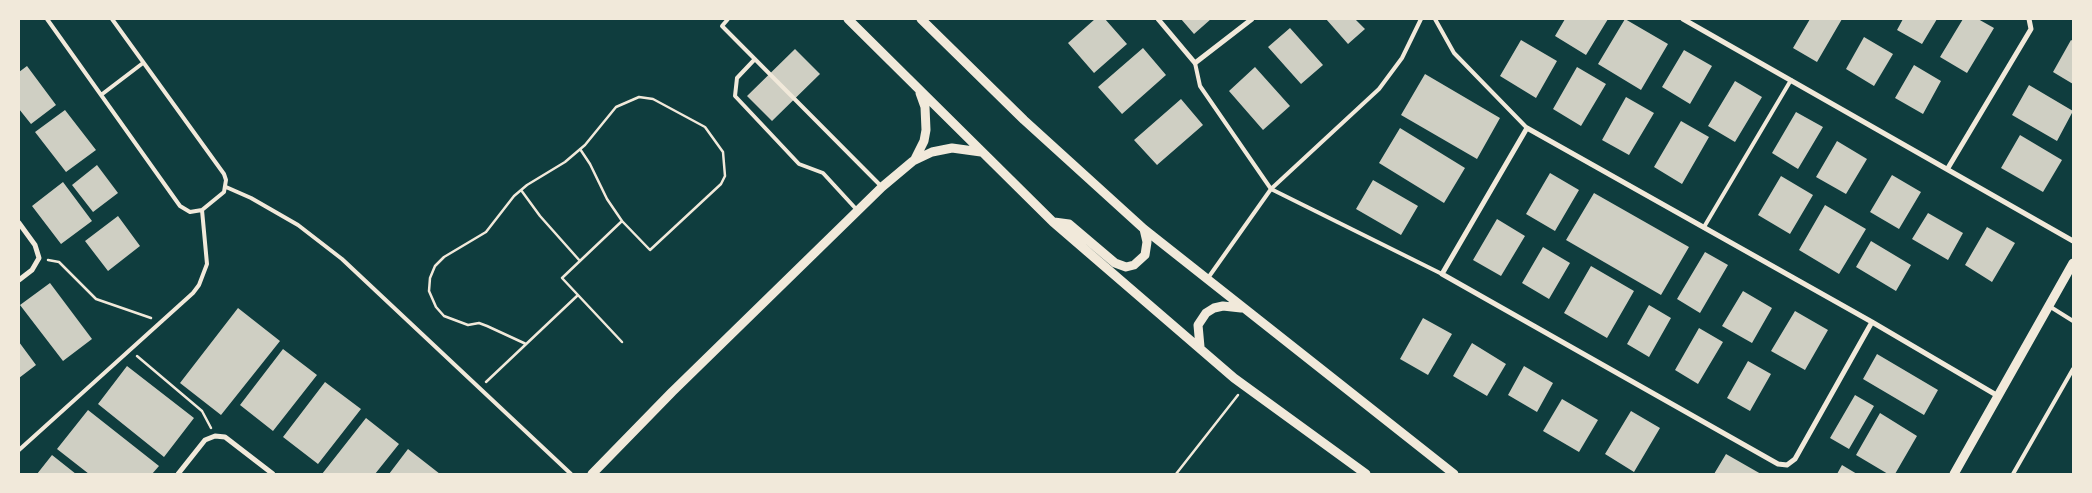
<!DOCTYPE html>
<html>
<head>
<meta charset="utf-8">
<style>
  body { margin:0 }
  #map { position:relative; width:2092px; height:493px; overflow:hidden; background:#0f3d3e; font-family:"Roboto Serif",serif }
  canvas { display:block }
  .frame { position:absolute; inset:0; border:20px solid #f1e9da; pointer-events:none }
</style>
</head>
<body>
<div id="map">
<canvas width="2092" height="493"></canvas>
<div class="frame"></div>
</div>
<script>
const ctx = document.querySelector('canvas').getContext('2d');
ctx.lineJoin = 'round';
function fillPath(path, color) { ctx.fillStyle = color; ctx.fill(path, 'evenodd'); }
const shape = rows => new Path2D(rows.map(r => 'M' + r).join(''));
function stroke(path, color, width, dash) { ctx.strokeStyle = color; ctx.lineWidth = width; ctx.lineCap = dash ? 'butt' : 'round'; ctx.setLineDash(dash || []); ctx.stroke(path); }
const building = shape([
  [1095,19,1105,19,1127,44,1094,73,1068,43],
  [1181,19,1211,19,1194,34],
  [1326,19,1355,19,1365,29,1348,44],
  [1565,19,1608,19,1586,55,1555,36],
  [1625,19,1668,44,1641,90,1598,64],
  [1810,19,1842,19,1817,62,1793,48],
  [1903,19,1937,19,1922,44,1897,30],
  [1963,19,1978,19,1994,28,1967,73,1940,57],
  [1290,28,1323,65,1301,84,1268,47],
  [1864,37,1893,54,1874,86,1846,69],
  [1521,40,1557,61,1536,98,1500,76],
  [2071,40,2073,41,2073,84,2053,72],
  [1143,48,1166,75,1122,114,1098,87],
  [795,49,820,74,772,121,747,96],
  [1684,50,1712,66,1690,104,1662,87],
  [1914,65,1941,81,1923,114,1895,98],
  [27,66,56,105,31,124,19,109,19,72],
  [1255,67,1290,106,1263,130,1229,91],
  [1577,67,1606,84,1581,126,1553,109],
  [1425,74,1500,118,1477,159,1401,115],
  [1735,81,1762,97,1735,142,1708,126],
  [2029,85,2073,111,2057,141,2012,115],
  [1626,97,1654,113,1629,155,1602,140],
  [1181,99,1203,125,1157,165,1134,140],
  [65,110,96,150,66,172,35,132],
  [1796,112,1823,127,1798,169,1772,153],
  [1681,121,1709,137,1682,184,1654,167],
  [1400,128,1465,168,1444,203,1379,163],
  [2020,135,2062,160,2043,192,2001,168],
  [1837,141,1867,159,1846,194,1816,177],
  [97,165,118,193,93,212,72,185],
  [1550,173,1579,190,1555,231,1526,214],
  [1892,175,1921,192,1899,229,1870,212],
  [1781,176,1813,195,1790,234,1758,215],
  [1373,180,1418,206,1401,235,1356,209],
  [63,182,92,221,61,244,32,206],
  [1594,193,1689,247,1661,295,1566,240],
  [1825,205,1866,229,1839,274,1799,250],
  [1928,213,1963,233,1948,260,1912,239],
  [118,216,140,246,108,271,85,241],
  [1497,219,1525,236,1501,276,1473,260],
  [1987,227,2015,243,1992,282,1965,265],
  [1871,241,1911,265,1896,291,1856,267],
  [1543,247,1570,263,1549,299,1522,283],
  [1705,252,1728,265,1700,313,1677,299],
  [1591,266,1634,291,1607,338,1564,313],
  [50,283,92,339,63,361,20,305],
  [1743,291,1772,308,1752,343,1722,326],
  [1649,305,1671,318,1649,357,1627,344],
  [238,308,280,341,221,415,180,383],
  [1795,311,1828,330,1805,370,1771,351],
  [1423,318,1452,334,1428,375,1400,359],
  [1699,328,1723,342,1698,384,1675,370],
  [19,342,36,365,19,378],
  [1472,343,1506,364,1487,396,1453,376],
  [283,349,317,375,273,431,240,405],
  [1877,354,1938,390,1924,415,1863,379],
  [1748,361,1771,374,1750,411,1727,398],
  [127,366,194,418,164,457,98,404],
  [1524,366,1553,383,1537,412,1508,395],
  [325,382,361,409,318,464,283,437],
  [1855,395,1874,406,1849,449,1830,438],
  [1562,399,1598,420,1579,452,1543,431],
  [88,410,159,466,152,474,89,474,57,449],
  [1631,411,1660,428,1634,472,1605,454],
  [1880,413,1917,436,1895,474,1888,474,1856,455],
  [366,418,399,444,375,474,322,474],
  [408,449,440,474,389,474],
  [1726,454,1761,474,1714,474],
  [52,455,76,474,37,474],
  [1842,465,1857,474,1837,474]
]);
const path = shape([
  [580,149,590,164,607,199,622,221],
  [521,190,540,216,580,261],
  [48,260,59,262,96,299,151,318],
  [526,344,487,326,479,323,468,325,444,316,436,307,429,291,430,278,435,266,444,257,486,232,514,196,527,185,565,162,585,145,616,107,639,97,653,99,705,127,723,152,725,176,721,184,650,250,622,221,562,278,622,342],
  [137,356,202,411,211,428],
  [486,382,578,295],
  [1176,474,1238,395]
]);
const service = shape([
  [47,19,180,206,190,212,202,210,224,192,226,180,224,174,112,19],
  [728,19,722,26,881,186],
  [1435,19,1454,53,1527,128],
  [755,59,737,78,735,96,799,164,823,173,857,210],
  [1195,63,1200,86,1271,189,1442,274],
  [101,95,143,63],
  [226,187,251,198,298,225,342,259,571,474],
  [1704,227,1791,80],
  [1208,278,1271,189,1379,89,1402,58,1421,19],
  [2049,306,2073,321],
  [19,450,193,293,199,285,207,264,202,210],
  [2013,474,2073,369]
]);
const minor = shape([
  [1158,19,1195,63,1252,19],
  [1683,19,2073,241],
  [1948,168,2031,29,2029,19],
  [19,223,35,245,39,258,32,270,19,280],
  [1872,322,1795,459,1787,465,1778,464,1442,274,1527,128,1872,322,1998,396],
  [178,474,205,440,215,436,225,437,273,474]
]);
const tertiary = shape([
  [848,19,1053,222,1234,378,1366,474],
  [921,19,1024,120,1144,229,1454,474],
  [915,159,924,141,926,130,925,107,920,93],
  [1054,222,1069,224,1115,263,1126,267,1134,265,1145,255,1147,242,1144,229],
  [1200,347,1198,325,1206,313,1214,308,1223,306,1241,308],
  [592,474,672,392,882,187,913,161,932,152,952,148,981,152],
  [1954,474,2073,263]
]);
fillPath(building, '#cfcfc3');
stroke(path, '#f1e9da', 2.5);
stroke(service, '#f1e9da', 4);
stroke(minor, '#f1e9da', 5);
stroke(tertiary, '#f1e9da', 9);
</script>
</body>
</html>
